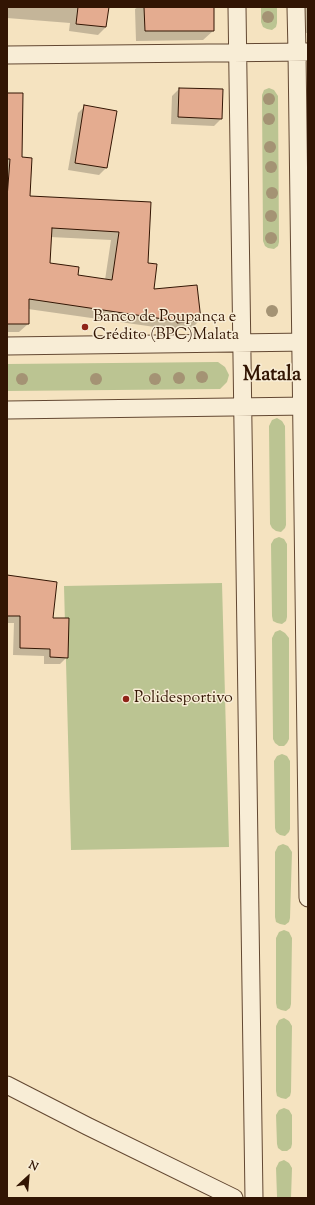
<!DOCTYPE html>
<html>
<head>
<meta charset="utf-8">
<style>
  body { margin:0 }
  #map { position:relative; width:315px; height:1205px; overflow:hidden; background:#f5e3c0; font-family:"Sorts Mill Goudy",serif }
  canvas { display:block }
  .frame { position:absolute; inset:0; border:8px solid #321503; pointer-events:none }
  .north { position:absolute; left:8px; top:1157px; width:40px; height:40px; -webkit-text-stroke:3px #f8edd6; paint-order:stroke; rotate:26deg; font-size:11px; font-weight:700; line-height:16px; text-align:center; color:#321503 }
  .north::after { content:''; display:block; margin:auto; width:14px; height:18px; background:#321503; clip-path:polygon(50% 0,100% 100%,50% 72%,0 100%) }
</style>
</head>
<body>
<div id="map">
<canvas width="315" height="1205"></canvas>
<div class="frame"></div>
<div class="north">N</div>
</div>
<script>
const ctx = document.querySelector('canvas').getContext('2d');
ctx.lineJoin = 'round';
function fillPath(path, color) { ctx.fillStyle = color; ctx.fill(path, 'evenodd'); }
const shape = rows => new Path2D(rows.map(r => 'M' + r).join(''));
function stroke(path, color, width, dash) { ctx.strokeStyle = color; ctx.lineWidth = width; ctx.lineCap = dash ? 'butt' : 'round'; ctx.setLineDash(dash || []); ctx.stroke(path); }
function write(font, color, halo, rows, align = 'center') {
  ctx.font = font + ' "Sorts Mill Goudy",serif'; ctx.lineWidth = 3; ctx.setLineDash([]); ctx.textBaseline = 'middle'; ctx.strokeStyle = halo; ctx.fillStyle = color; for (const [text, x, y, turn = 0] of rows) {
    ctx.save(); ctx.translate(x, y); ctx.rotate((+turn || 0) * Math.PI / 180); ctx.textAlign = isNaN(turn) ? turn : align; if (halo) ctx.strokeText(text, 0, 0); ctx.fillText(text, 0, 0); ctx.restore();
  }
}
const green = shape([
  [261,7,277,7,277,23,276,27,272,30,267,29,263,27,261,22],
  [269,88,274,90,278,96,279,242,278,246,274,249,268,248,265,246,263,241,262,95,264,90],
  [218,362,225,367,229,375,227,382,220,389,7,391,7,364],
  [277,418,282,421,285,426,286,525,285,528,281,532,276,531,272,528,270,524,269,426,272,420],
  [279,537,284,539,287,544,287,617,286,621,282,624,277,623,273,621,272,616,271,544,274,539],
  [222,583,229,847,71,850,64,586],
  [280,630,285,633,289,638,289,739,287,743,284,746,279,746,275,743,273,739,272,638,275,632],
  [282,754,287,756,290,761,290,829,289,832,285,836,280,835,276,832,275,828,274,761,277,756],
  [283,844,288,846,292,852,290,918,289,922,285,925,280,924,276,922,275,917,275,852,278,846],
  [284,930,289,932,292,938,291,1004,290,1008,286,1011,281,1010,277,1008,276,1003,276,938,279,932],
  [284,1018,289,1021,292,1026,291,1092,290,1096,286,1099,281,1098,277,1096,276,1091,276,1026,279,1020],
  [284,1108,289,1110,292,1115,292,1144,291,1148,287,1151,282,1151,278,1148,277,1144,276,1115,279,1110],
  [284,1160,289,1163,292,1168,291,1198,277,1198,277,1196,276,1168,279,1162]
]);
const shadow = shape([
  [7,7,108,7,106,27,98,35,69,31,70,23,7,18],
  [138,7,213,7,213,31,203,40,136,41,135,9],
  [305,7,308,7,308,33,305,33],
  [179,89,221,119,214,126,171,124,172,96],
  [85,106,115,111,106,168,99,175,68,170,78,113],
  [10,157,29,197,150,203,147,264,152,290,200,320,192,328,169,331,169,329,28,309,28,324,19,332,7,332,7,161],
  [50,237,111,240,105,280,77,276,49,263],
  [7,600,52,619,67,657,60,664,44,664,44,656,13,655,14,623,7,623]
]);
const building = shape([
  [78,7,109,7,106,27,76,24,78,7],
  [144,7,214,7,214,31,145,31,144,7],
  [179,88,223,89,222,119,178,117,179,88],
  [7,93,23,93,22,157,32,158,30,196,151,202,148,263,157,264,154,289,197,285,201,320,177,323,177,321,29,299,29,324,7,324,7,198,10,159,7,159,7,93],
  [52,228,119,232,112,280,78,275,79,267,50,263,52,228],
  [84,105,117,111,107,168,75,163,84,105],
  [7,575,57,582,53,618,69,618,68,658,50,657,50,649,20,648,20,616,7,616,7,575]
]);
const minor = shape([
  [237,7,254,1198],
  [296,7,297,52,308,898],
  [7,55,308,52],
  [7,346,308,342],
  [7,410,308,406],
  [7,1085,87,1126,234,1198]
]);
const trees = [
  [268,17],
  [269,99],
  [269,119],
  [270,147],
  [271,167],
  [272,193],
  [271,216],
  [271,238],
  [272,311],
  [202,377],
  [179,378],
  [22,379],
  [96,379],
  [155,379]
];
const markers = [
  [85,327,4,"#8f2418"],
  [126,699,4,"#8f2418"]
];
const poiNames = [
  ["Banco de Poupança e",93,318],
  ["Crédito (BPC)Malata",93,336],
  ["Polidesportivo",134,699]
];
const districtNames = [
  ["Matala",272,377]
];
fillPath(green, '#bbc492');
fillPath(shadow, '#0003');
fillPath(building, '#e4ac90');
stroke(building, '#321503', 1);
stroke(minor, '#634832', 19);
stroke(minor, '#f8edd6', 17);
ctx.fillStyle = '#a49374';
for (const [x, y] of trees) { ctx.beginPath(); ctx.arc(x, y, 6, 0, 2 * Math.PI); ctx.fill(); }
for (const [x, y, r, color] of markers) { const dot = new Path2D(); dot.arc(x, y, r, 0, 2 * Math.PI); ctx.fillStyle = color; ctx.fill(dot); stroke(dot, '#f8edd6', 1.5); }
write('16px', '#321503', '#f8edd6', poiNames, 'left');
write('bold 20px', '#321503', '#f8edd6', districtNames);
</script>
</body>
</html>
